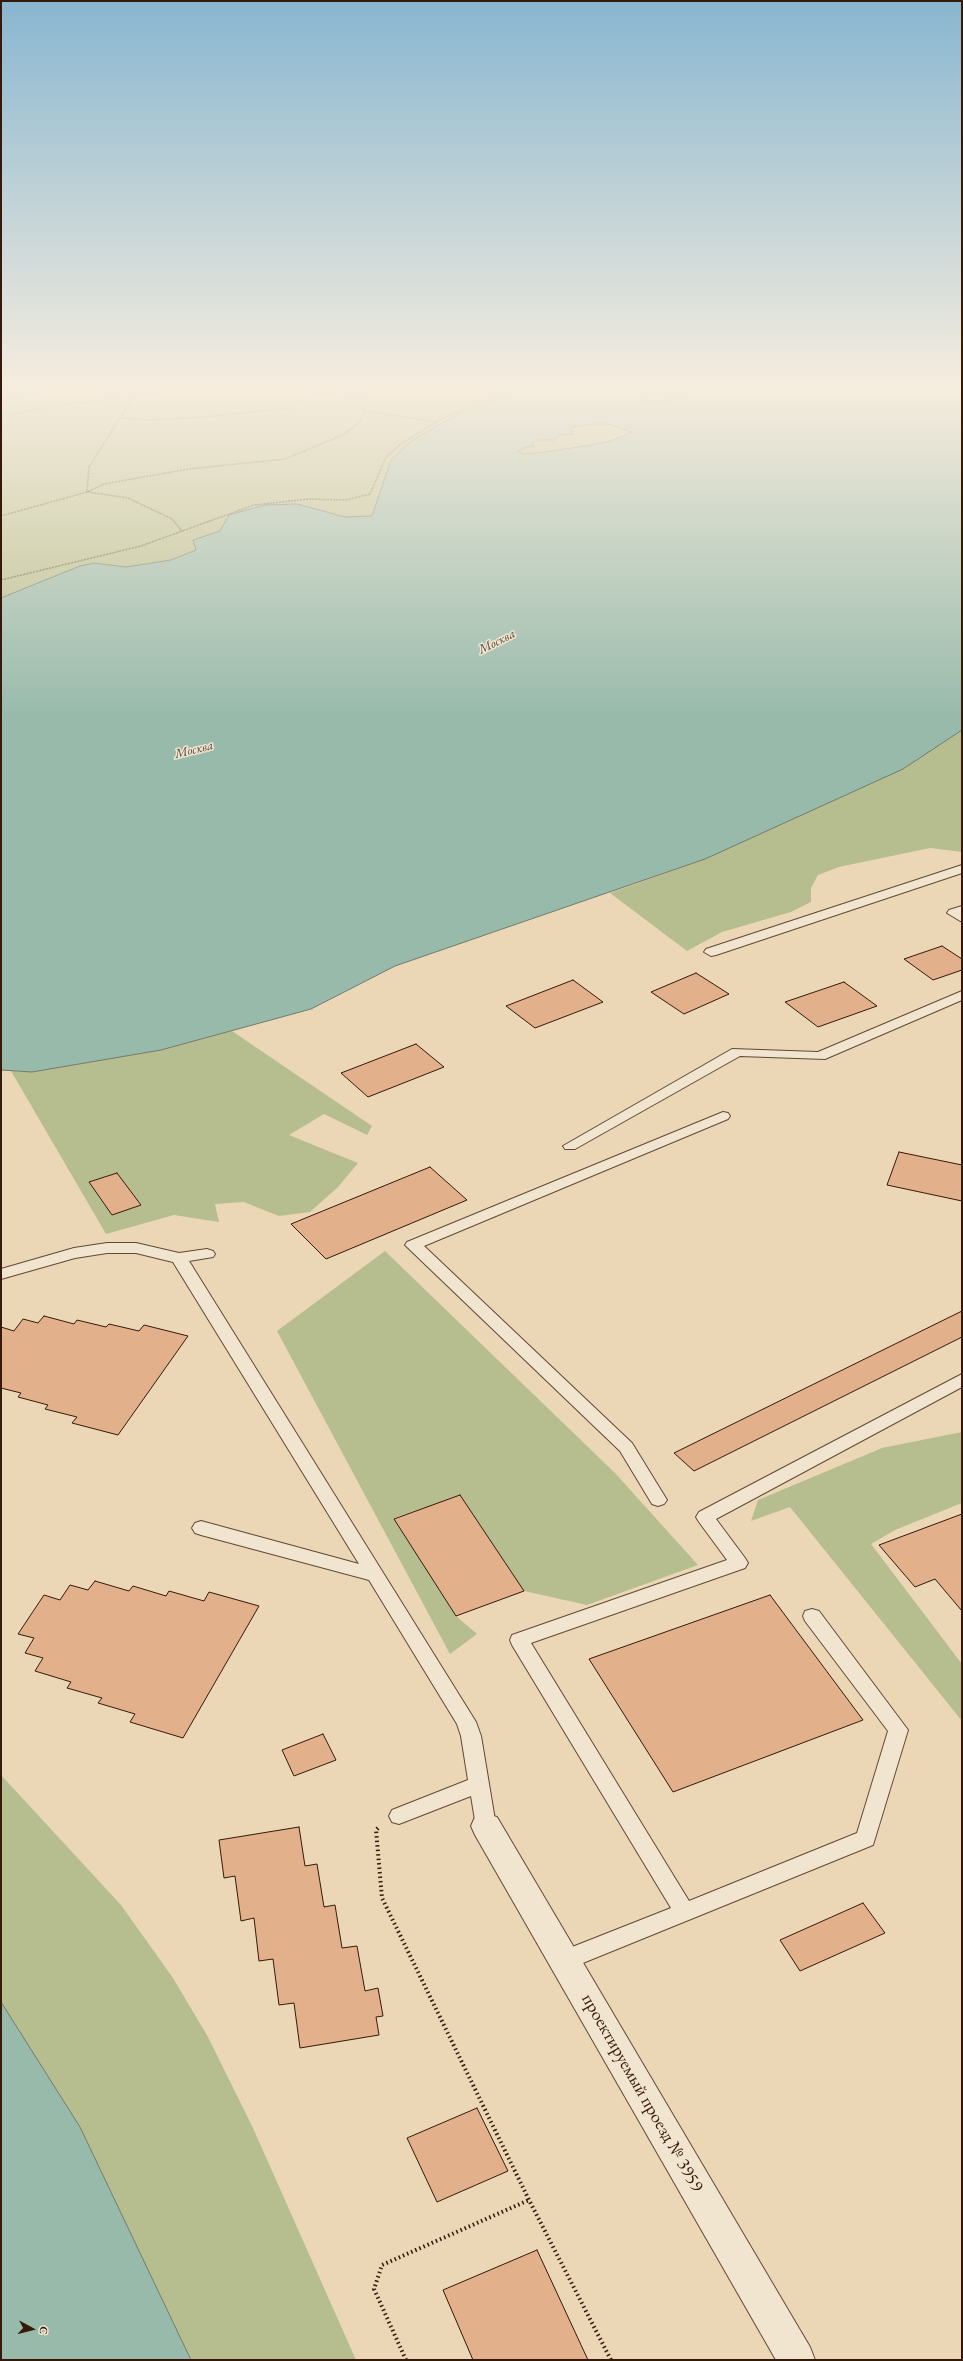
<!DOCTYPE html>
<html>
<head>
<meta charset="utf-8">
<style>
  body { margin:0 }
  #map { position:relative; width:963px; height:2361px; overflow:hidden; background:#ebd7b6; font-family:"EB Garamond",serif }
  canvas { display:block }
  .frame { position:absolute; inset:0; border:2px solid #35190b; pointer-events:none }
  .north { position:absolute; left:12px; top:2309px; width:40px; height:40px; -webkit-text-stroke:3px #f2e5d0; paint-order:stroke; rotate:97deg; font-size:11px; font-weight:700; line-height:16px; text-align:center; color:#35190b }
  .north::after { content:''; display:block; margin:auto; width:14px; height:18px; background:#35190b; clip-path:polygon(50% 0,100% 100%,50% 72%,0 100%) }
</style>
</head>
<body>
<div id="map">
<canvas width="963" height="2361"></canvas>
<div class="frame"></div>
<div class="north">С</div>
</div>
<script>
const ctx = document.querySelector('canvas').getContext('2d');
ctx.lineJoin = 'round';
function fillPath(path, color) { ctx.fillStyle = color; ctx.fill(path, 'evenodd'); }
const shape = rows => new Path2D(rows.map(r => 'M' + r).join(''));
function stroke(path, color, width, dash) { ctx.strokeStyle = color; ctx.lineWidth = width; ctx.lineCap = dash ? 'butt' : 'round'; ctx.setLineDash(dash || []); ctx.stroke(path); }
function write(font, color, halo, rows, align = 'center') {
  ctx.font = font + ' "EB Garamond",serif'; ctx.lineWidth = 3; ctx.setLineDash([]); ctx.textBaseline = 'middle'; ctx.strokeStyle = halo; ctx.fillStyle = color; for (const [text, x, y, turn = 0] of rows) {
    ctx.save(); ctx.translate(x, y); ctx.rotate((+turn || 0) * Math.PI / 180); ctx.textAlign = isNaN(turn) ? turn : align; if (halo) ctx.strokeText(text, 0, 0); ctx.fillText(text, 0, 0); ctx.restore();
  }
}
const green = shape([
  [57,387,525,387,478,407,372,516,345,517,305,506,229,515,220,531,194,540,197,550,171,560,126,567,94,563,80,566,1,598,1,401,24,397,40,390],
  [674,392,683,392,683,394,677,398,656,402,640,400,639,398,647,396],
  [593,424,608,424,632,431,611,441,592,445,537,453,523,454,518,451,526,447,534,448,535,447,532,444,538,440,555,440,560,435,573,434,571,429,573,427],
  [962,730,962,852,930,848,839,867,818,875,811,888,811,902,791,912,722,932,687,951,610,893,705,859,903,769],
  [232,1031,372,1126,367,1135,324,1114,289,1135,358,1163,338,1187,310,1212,279,1216,244,1202,215,1204,219,1222,174,1215,106,1234,11,1071,32,1072,161,1050],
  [117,1173,141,1205,112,1215,89,1182],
  [385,1251,615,1473,698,1565,587,1605,524,1591,460,1496,394,1518,456,1616,477,1634,450,1654,277,1331],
  [962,1432,962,1503,895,1530,871,1544,962,1664,962,1721,790,1507,751,1521,758,1500,882,1448],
  [1,1775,121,1905,173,1978,208,2037,253,2128,356,2360,191,2360,80,2127,1,2002]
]);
const water = shape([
  [1,387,57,387,40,390,24,397,1,401,1,387],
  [525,387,962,387,962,730,903,769,705,859,395,966,311,1009,161,1050,32,1072,1,1070,1,598,80,566,94,563,126,567,171,560,196,550,193,540,220,531,229,515,265,505,297,504,345,517,372,516,391,460,411,441,456,415,525,387],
  [674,392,683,392,683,394,677,398,656,402,640,400,640,398,647,396,674,392],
  [593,424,608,424,632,432,611,441,592,445,537,453,523,454,518,451,526,447,535,447,532,444,538,440,555,440,560,435,573,434,571,429,573,427,593,424],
  [1,2002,80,2127,191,2360,1,2360,1,2002]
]);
const building = shape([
  [942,946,962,959,962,970,933,980,904,959,942,946],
  [696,973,729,994,684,1014,651,992,696,973],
  [573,980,603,1002,535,1028,506,1006,573,980],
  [844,982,877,1006,818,1027,785,1002,844,982],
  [416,1044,444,1067,368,1097,341,1073,416,1044],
  [899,1152,962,1165,962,1201,887,1185,899,1152],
  [430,1167,467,1200,326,1259,291,1224,430,1167],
  [117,1173,141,1205,112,1215,89,1182,117,1173],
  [962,1311,962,1337,694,1471,674,1453,962,1311],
  [44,1316,74,1324,77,1320,106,1327,109,1324,139,1331,144,1325,188,1336,118,1435,72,1423,77,1417,45,1409,48,1405,18,1397,21,1393,1,1388,1,1327,14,1331,23,1319,38,1323,44,1316],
  [460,1495,524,1591,456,1616,394,1519,460,1495],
  [962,1514,962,1611,935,1579,915,1587,879,1545,962,1514],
  [95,1581,129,1591,133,1586,166,1596,169,1591,204,1601,209,1592,259,1606,183,1738,130,1722,135,1714,98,1703,102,1698,67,1688,71,1682,35,1671,43,1658,25,1653,34,1638,18,1634,44,1595,60,1600,70,1585,88,1590,95,1581],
  [770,1595,863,1720,673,1792,589,1659,770,1595],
  [323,1734,336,1760,294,1776,282,1750,323,1734],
  [299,1827,305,1866,317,1864,324,1907,335,1905,342,1948,357,1946,365,1991,378,1988,383,2016,376,2017,379,2035,300,2048,294,2003,279,2005,273,1959,259,1961,254,1918,241,1921,235,1876,224,1878,219,1840,299,1827],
  [863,1903,885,1933,800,1971,780,1940,863,1903],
  [477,2108,508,2171,437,2202,407,2138,477,2108],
  [537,2250,588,2360,473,2360,443,2290,537,2250]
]);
const pathFar1 = shape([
  [364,411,436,422],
  [1,417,52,406,134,396,185,387],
  [122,418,147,420,205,417,289,408,319,394,364,400],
  [87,492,104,484,189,469,285,459,343,435,361,421,366,401,355,387],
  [88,492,128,498,172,519,182,531],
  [1,516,87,492,89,467,134,396],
  [1,580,141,546,254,505,309,499,346,500,370,494,386,457,402,443,445,417,513,387]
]);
const path = shape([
  [378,1828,376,1830,382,1898,529,2200,611,2360],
  [406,2360,374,2289,382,2265,529,2200]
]);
const service = shape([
  [962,865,962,873,716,955,711,956,704,952,706,949,962,865],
  [962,906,962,922,947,913,949,910,962,906],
  [962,991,962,1000,825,1059,740,1056,575,1149,565,1149,563,1146,732,1049,818,1052,962,991],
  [723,1112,728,1113,730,1116,728,1119,424,1246,632,1443,667,1500,664,1504,658,1506,652,1504,620,1451,405,1245,407,1242,723,1112],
  [107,1243,136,1243,179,1253,207,1249,213,1251,215,1254,213,1257,189,1261,476,1722,481,1736,496,1826,493,1832,486,1835,479,1832,476,1826,471,1796,399,1824,392,1822,389,1816,392,1810,468,1780,461,1736,457,1724,369,1580,201,1535,195,1533,192,1528,195,1523,201,1521,359,1564,173,1262,136,1253,107,1253,75,1258,1,1279,1,1269,74,1248,107,1243],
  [962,1374,962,1387,716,1519,745,1558,748,1563,745,1568,531,1643,689,1901,857,1833,888,1731,805,1621,803,1616,805,1611,812,1609,819,1611,908,1730,873,1845,573,1967,565,1969,557,1967,554,1960,557,1953,671,1908,512,1645,510,1640,512,1635,727,1560,699,1522,696,1517,699,1512,962,1374]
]);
const minor = shape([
  [486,1814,497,1817,810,2347,815,2360,776,2360,475,1835,471,1826,475,1817,486,1814]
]);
const farWaternames = [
  ["Москва",497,642,-27],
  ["Москва",194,750,-14]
];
const nearStreetnames = [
  ["проектируемый проезд № 3959",642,2093,60]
];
fillPath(green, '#b6be8f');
fillPath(water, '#98baab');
stroke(water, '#707a6b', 1);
fillPath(building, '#e2b08a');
stroke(building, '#35190b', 1);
stroke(service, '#624836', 2);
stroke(minor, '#624836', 2);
stroke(pathFar1, '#35190b', 1.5, [0.5, 1]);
stroke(path, '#35190b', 4, [1.5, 3]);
fillPath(service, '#f2e5d0');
fillPath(minor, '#f2e5d0');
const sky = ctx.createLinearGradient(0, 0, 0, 718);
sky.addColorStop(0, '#88b6d0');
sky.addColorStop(0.54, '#f6edde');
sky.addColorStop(1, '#f6edde00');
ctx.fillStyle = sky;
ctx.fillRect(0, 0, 963, 718);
write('italic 13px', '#53493b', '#f2e5d0', farWaternames);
write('18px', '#35190b', '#f2e5d0', nearStreetnames);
</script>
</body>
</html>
